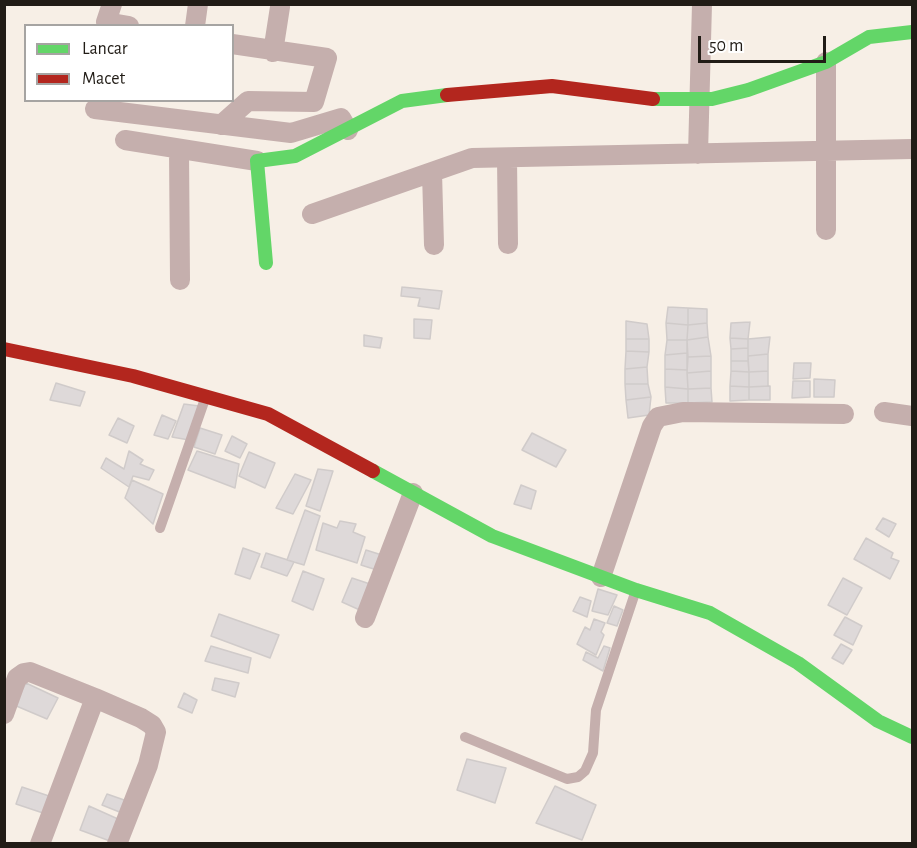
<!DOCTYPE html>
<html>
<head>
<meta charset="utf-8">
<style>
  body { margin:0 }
  #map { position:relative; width:917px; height:848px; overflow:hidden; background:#f7efe6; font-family:"Alegreya Sans",sans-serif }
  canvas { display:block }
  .frame { position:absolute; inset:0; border:6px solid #211c16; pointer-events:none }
  .legend { position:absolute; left:24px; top:24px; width:210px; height:78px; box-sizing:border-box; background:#fff; border:2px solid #a6a4a2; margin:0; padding:8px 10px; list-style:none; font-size:18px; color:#211c16 }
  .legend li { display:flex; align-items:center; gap:12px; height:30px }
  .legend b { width:30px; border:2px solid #a6a4a2 }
  .scale { position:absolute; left:698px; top:36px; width:128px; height:27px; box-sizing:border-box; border:3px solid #211c16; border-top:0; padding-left:8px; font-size:18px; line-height:21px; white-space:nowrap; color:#211c16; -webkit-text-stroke:4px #fff; paint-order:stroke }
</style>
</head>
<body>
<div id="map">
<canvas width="917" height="848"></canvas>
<div class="frame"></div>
<ul class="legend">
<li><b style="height:8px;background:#63d668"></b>Lancar</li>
<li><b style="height:8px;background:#b3261e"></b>Macet</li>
</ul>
<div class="scale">50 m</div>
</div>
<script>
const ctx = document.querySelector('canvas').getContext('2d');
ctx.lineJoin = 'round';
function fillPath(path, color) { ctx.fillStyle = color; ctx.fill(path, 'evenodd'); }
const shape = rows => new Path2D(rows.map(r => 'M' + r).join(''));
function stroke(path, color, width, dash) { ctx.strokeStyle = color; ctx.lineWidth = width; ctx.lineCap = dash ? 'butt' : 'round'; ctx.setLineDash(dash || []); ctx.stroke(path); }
const building = shape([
  [402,287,442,291,439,309,418,306,420,298,401,296,402,287],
  [668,307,688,308,688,325,666,323,668,307],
  [688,308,707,309,707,323,688,325,688,308],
  [414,319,432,320,430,339,414,338,414,319],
  [626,321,647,324,649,339,626,339,626,321],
  [750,322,748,339,730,338,731,323,750,322],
  [666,323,688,325,687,340,667,340,666,323],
  [707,323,708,337,687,340,688,325,707,323],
  [364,335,382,338,380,348,364,346,364,335],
  [708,337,711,356,688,357,687,340,708,337],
  [770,337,768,354,748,356,748,339,770,337],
  [730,338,748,339,748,348,731,349,730,338],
  [626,339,649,339,649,352,626,351,626,339],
  [667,340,687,340,687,353,665,355,667,340],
  [748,348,748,361,731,361,731,349,748,348],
  [626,351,649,352,647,367,625,369,626,351],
  [687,353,687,370,665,369,665,355,687,353],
  [768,354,768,371,749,372,748,356,768,354],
  [711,356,711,371,687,373,688,357,711,356],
  [731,361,748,361,749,372,731,371,731,361],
  [794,363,811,363,810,378,793,379,794,363],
  [647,367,648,384,625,384,625,369,647,367],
  [665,369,687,370,688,389,665,387,665,369],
  [711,371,711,388,688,389,687,373,711,371],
  [731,371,749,372,749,387,730,386,731,371],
  [768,371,768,386,749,387,749,372,768,371],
  [814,379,835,380,834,397,814,397,814,379],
  [793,381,810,381,810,397,792,398,793,381],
  [56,383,85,392,80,406,50,400,56,383],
  [625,384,648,384,651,397,626,400,625,384],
  [730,386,749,387,749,400,730,401,730,386],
  [770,386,770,400,749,400,749,387,770,386],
  [665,387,688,389,688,403,666,403,665,387],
  [711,388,712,402,688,403,688,389,711,388],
  [651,397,649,415,628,418,626,400,651,397],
  [184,404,199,406,189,440,172,437,184,404],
  [162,415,176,421,168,439,154,435,162,415],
  [118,418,134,426,127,443,109,435,118,418],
  [200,428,222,435,215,454,194,447,200,428],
  [532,433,566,450,556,467,522,450,532,433],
  [232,436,247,444,240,458,225,451,232,436],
  [129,451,143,460,140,464,154,470,149,480,133,476,129,487,101,468,106,458,124,469,129,451],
  [197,451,239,464,235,488,188,470,197,451],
  [249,452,275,463,265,488,239,476,249,452],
  [318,469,333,471,320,511,306,506,318,469],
  [295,474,311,480,293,514,276,508,295,474],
  [132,480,163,494,153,524,125,498,132,480],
  [521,485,536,491,531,509,514,504,521,485],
  [305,510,320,516,304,565,287,560,305,510],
  [883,518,896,524,889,537,876,529,883,518],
  [340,521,356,524,353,532,365,537,357,563,316,550,323,523,337,528,340,521],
  [866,538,893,553,891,558,899,561,890,579,854,559,866,538],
  [243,548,260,554,250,579,235,574,243,548],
  [366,550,385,556,380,571,361,565,366,550],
  [266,553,294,562,287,576,261,567,266,553],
  [303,571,324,579,313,610,292,601,303,571],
  [352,578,370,584,362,611,342,602,352,578],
  [843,578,862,588,847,615,828,605,843,578],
  [598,589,617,595,608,615,592,611,598,589],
  [580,597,591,601,587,617,573,611,580,597],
  [614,606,623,610,617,626,607,623,614,606],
  [219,614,279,635,270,658,211,636,219,614],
  [845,617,862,626,853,645,834,635,845,617],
  [594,619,605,623,601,632,604,635,596,655,577,644,585,627,590,630,594,619],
  [841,644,852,650,843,664,832,658,841,644],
  [211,646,251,658,248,673,205,661,211,646],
  [604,646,610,648,603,671,583,660,586,652,598,658,604,646],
  [215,678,239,683,235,697,212,690,215,678],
  [26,683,58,698,47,719,14,705,26,683],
  [184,693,197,700,192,713,178,707,184,693],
  [467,759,506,768,495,803,457,790,467,759],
  [555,786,596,805,582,840,536,823,555,786],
  [22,787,49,796,43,813,16,804,22,787],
  [107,794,127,801,122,813,102,805,107,794],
  [89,806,118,819,110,841,80,830,89,806]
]);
const lane = shape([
  [160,528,206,396],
  [465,737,567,779,578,777,585,771,593,753,596,710,636,590]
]);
const street = shape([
  [112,4,106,22,129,26],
  [195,26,198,4],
  [273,52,280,7],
  [95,109,291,133,341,118,348,130],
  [221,125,248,101,314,102,327,58,232,44],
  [125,140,257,161],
  [179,149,180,280],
  [698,154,702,4],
  [507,158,508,244],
  [432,172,434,245],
  [312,214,472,158,912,149],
  [826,230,826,62],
  [884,412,912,416],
  [601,577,652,426,658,417,683,412,844,414],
  [365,618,413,493],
  [4,714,17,678,24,673,30,672,95,698],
  [40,844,95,698,141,718,152,725,156,732,148,765,117,844]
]);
const fast = shape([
  [653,99,712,99,748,90,826,62,869,37,912,32],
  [266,263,257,161,295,156,402,101,447,95],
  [373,471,492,536,636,590,710,613,798,663,878,721,912,737]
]);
const jam = shape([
  [447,95,552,86,653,99],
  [4,349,133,376,268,414,373,471]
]);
fillPath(building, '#ded9d9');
stroke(building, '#d0cbca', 1.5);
stroke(lane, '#c5afad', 10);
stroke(street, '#c5afad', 20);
stroke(fast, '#63d668', 14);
stroke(jam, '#b3261e', 14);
</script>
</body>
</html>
